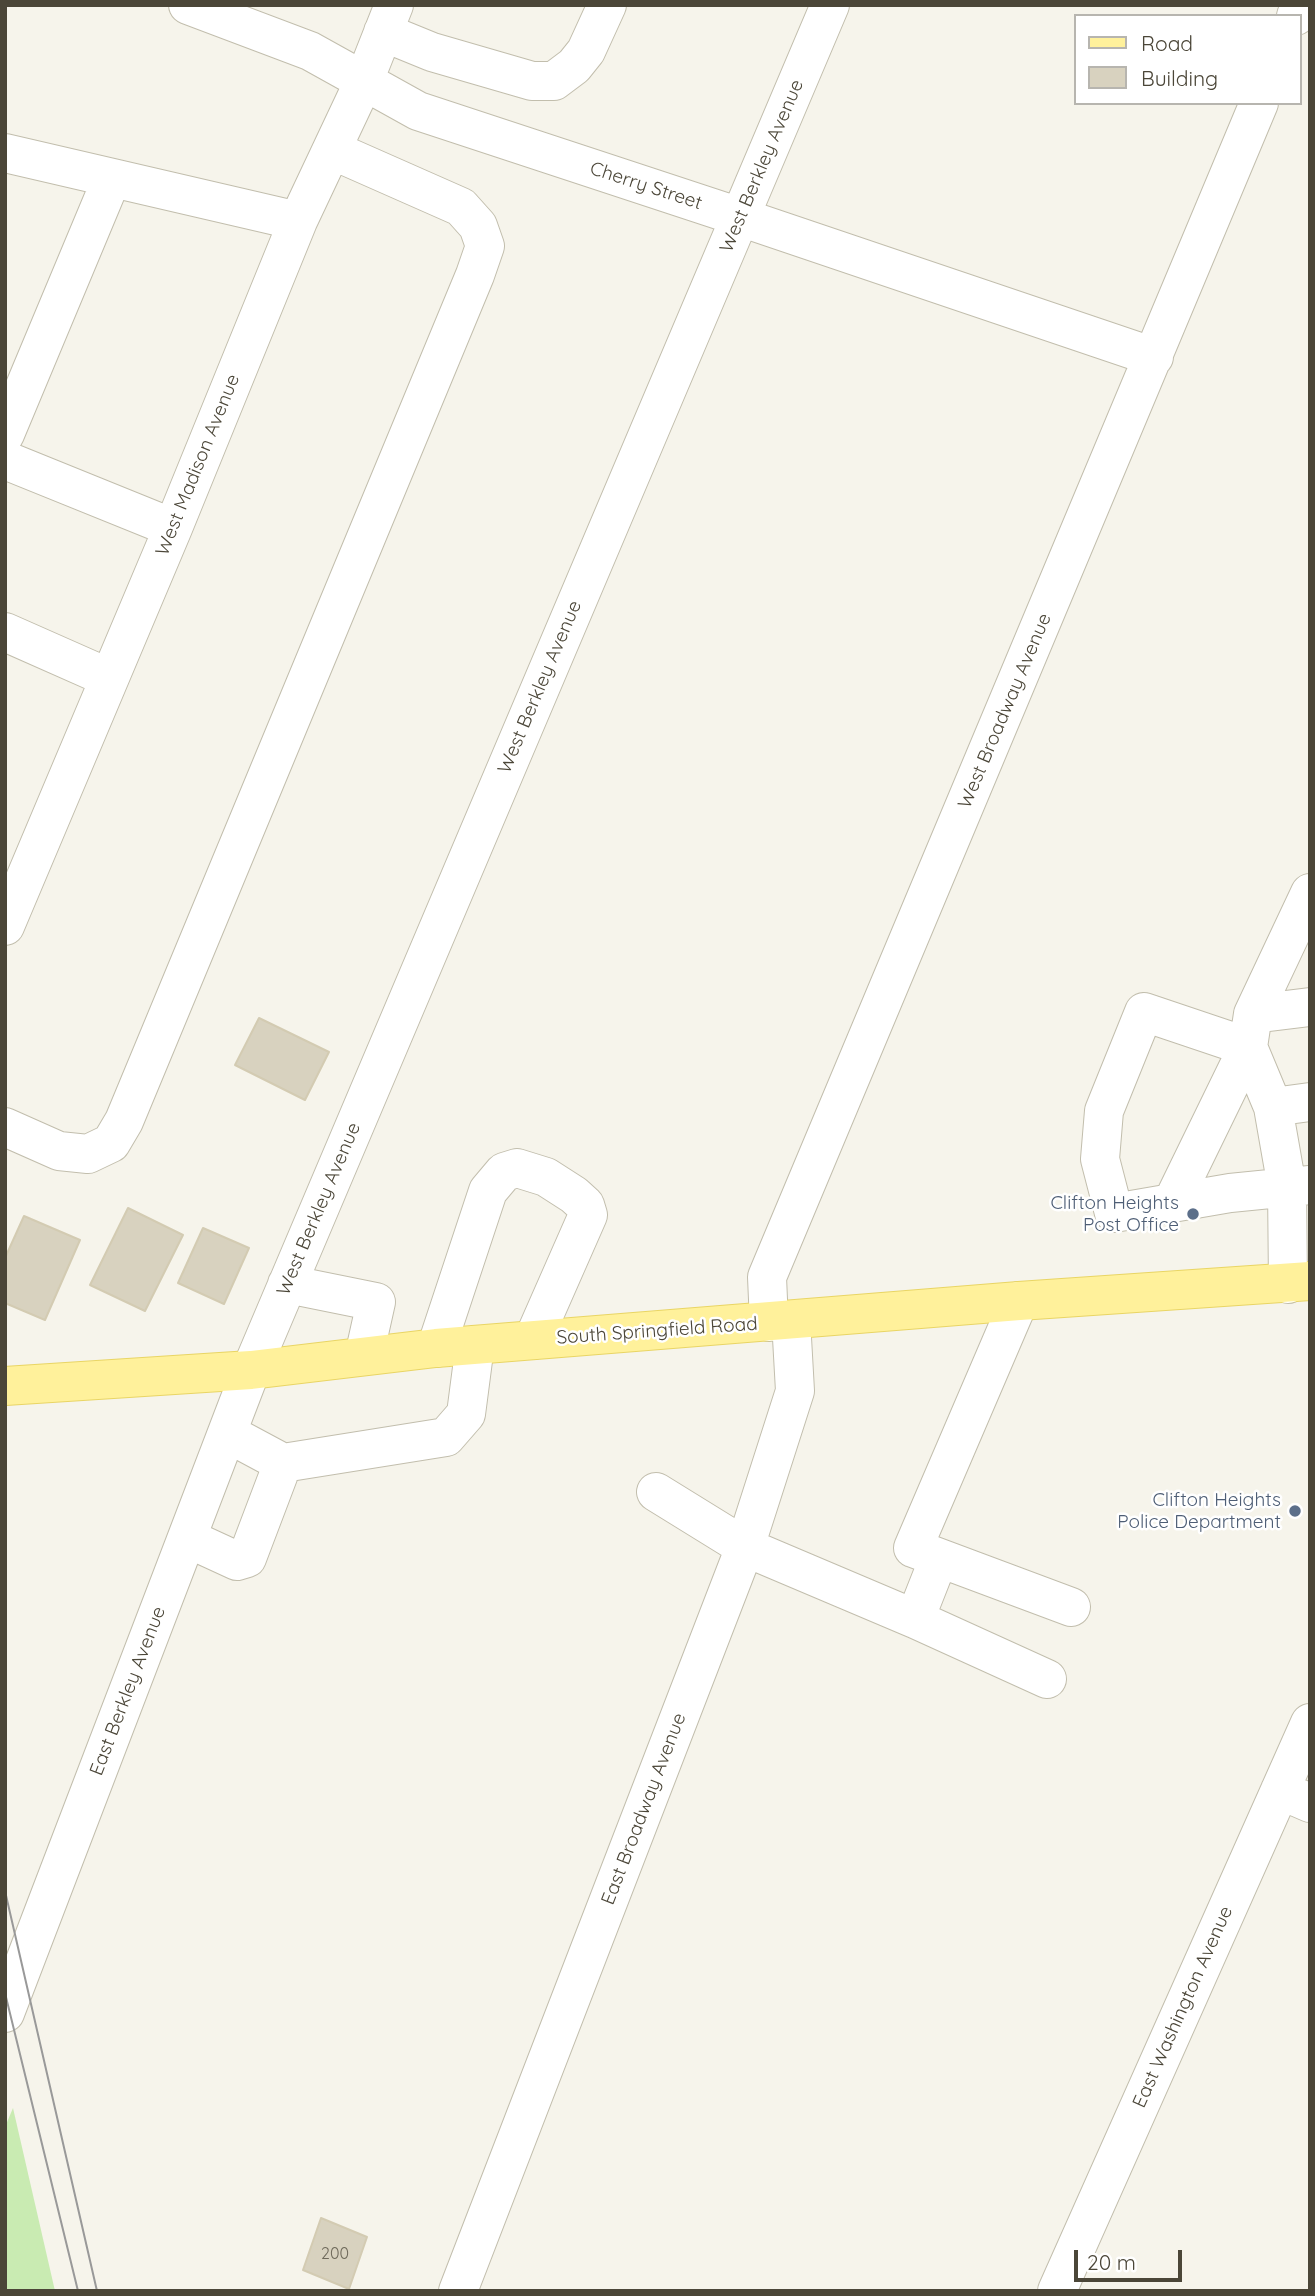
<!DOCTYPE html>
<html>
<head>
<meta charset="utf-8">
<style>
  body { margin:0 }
  #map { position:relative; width:1315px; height:2296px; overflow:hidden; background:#f6f4eb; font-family:Quicksand,sans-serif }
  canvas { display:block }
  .frame { position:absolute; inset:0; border:7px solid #4b4638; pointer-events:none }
  .legend { position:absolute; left:1074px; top:14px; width:228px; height:91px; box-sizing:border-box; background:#fff; border:2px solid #b7b5af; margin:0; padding:9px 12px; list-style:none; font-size:21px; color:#4b4638 }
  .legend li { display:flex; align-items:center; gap:14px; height:35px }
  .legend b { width:35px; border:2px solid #b7b5af }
  .scale { position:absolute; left:1074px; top:2250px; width:108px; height:32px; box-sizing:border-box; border:4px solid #4b4638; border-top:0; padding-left:9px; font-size:21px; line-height:24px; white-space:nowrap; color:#4b4638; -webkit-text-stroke:5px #fff; paint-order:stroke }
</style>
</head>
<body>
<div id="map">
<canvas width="1315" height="2296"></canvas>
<div class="frame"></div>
<ul class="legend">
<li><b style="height:9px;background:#fff19b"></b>Road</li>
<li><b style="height:19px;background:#d8d2bf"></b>Building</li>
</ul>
<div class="scale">20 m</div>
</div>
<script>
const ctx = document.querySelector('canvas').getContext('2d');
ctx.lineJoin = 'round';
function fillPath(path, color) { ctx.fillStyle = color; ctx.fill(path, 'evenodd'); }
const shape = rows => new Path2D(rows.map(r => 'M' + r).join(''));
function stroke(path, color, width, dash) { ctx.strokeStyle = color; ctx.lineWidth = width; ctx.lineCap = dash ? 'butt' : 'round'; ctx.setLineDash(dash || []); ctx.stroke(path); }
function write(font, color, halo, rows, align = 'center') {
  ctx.font = font + ' Quicksand,sans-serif'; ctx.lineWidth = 5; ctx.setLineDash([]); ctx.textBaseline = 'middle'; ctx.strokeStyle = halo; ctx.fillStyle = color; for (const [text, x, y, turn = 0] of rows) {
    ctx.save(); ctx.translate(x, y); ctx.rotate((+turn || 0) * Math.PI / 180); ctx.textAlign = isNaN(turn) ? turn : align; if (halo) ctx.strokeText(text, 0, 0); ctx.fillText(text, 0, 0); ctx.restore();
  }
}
const green = shape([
  [13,2108,55,2291,5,2291,5,2127]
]);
const building = shape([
  [259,1018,329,1052,305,1100,235,1065,259,1018],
  [128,1208,183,1235,145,1311,90,1285,128,1208],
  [24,1216,80,1240,45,1320,5,1303,5,1258,24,1216],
  [203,1228,249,1248,224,1304,178,1283,203,1228],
  [321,2218,367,2237,349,2289,303,2270,321,2218]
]);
const minor = shape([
  [188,5,310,51,418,111,740,217,1154,357],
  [1296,16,1300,5],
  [383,32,432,52,532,81,554,81,574,66,586,51,607,5],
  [5,153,298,221],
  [5,434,112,178],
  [5,460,173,528],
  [5,632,109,678],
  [5,926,173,528,298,221,364,81,394,5],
  [1253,1014,1310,893],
  [1273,1107,1310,1102],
  [5,1127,59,1151,88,1154,111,1143,124,1121,475,275,485,246,478,226,461,207,332,150],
  [1172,1203,1248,1047,1144,1012,1104,1111,1100,1159,1114,1213,1230,1193,1310,1185],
  [287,1284,376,1302,364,1356],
  [1288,1284,1287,1187,1273,1107,1248,1047,1253,1014,1310,1007],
  [1019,1301,913,1548,1071,1607],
  [769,1322,767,1277,1259,103],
  [436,1348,488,1191,504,1172,517,1168,546,1177,574,1195,585,1205,588,1215,533,1340],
  [227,1433,283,1463,446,1437,466,1414,475,1345],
  [656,1492,745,1547,915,1619],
  [187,1538,237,1561,247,1558,283,1463],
  [939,1558,915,1619,1047,1679],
  [1280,1790,1310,1803],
  [5,2013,251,1370,830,5],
  [458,2291,745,1547,795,1391,791,1320],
  [1057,2291,1310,1723]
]);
const major = shape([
  [5,1386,251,1370,436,1348,1019,1301,1310,1281]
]);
const tram = shape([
  [5,1891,97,2291],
  [5,1993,78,2291]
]);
const markers = [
  [1193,1214,7,"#5c6f8a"],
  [1295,1511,7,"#5c6f8a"]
];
const numberNames = [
  ["200",335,2254]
];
const streetNames = [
  ["West Berkley Avenue",762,166,-67],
  ["Cherry Street",646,186,18],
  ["West Madison Avenue",198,465,-68],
  ["West Berkley Avenue",540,687,-67],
  ["West Broadway Avenue",1005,711,-67],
  ["West Berkley Avenue",319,1209,-67],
  ["South Springfield Road",657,1331,-4],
  ["East Berkley Avenue",128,1691,-69],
  ["East Broadway Avenue",644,1809,-69],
  ["East Washington Avenue",1183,2007,-66]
];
const serviceNames = [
  ["Clifton Heights",1179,1203],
  ["Post Office",1179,1225],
  ["Clifton Heights",1281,1500],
  ["Police Department",1281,1522]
];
fillPath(green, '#c9ebb2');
fillPath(building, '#d8d2bf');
stroke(building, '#d3cbb2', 2);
stroke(minor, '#c2bead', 40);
stroke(major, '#e9d565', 40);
stroke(minor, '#fff', 38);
stroke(major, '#fff19b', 38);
stroke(tram, '#999', 2);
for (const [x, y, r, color] of markers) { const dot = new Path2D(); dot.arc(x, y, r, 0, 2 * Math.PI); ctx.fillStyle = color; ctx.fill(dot); stroke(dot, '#fff', 2.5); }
write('16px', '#6e695a', null, numberNames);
write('19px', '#4b4638', '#fff', streetNames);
write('19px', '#4e5e75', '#fff', serviceNames, 'right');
</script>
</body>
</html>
